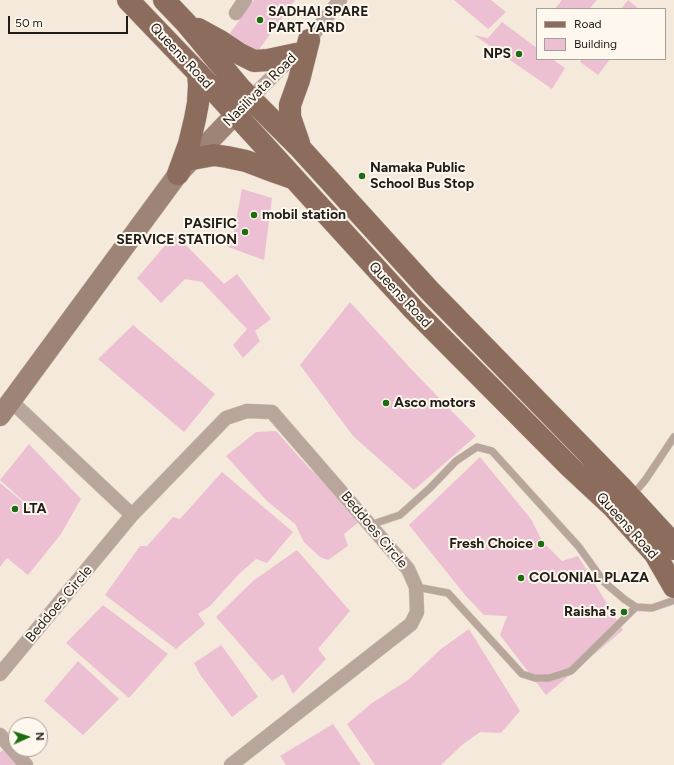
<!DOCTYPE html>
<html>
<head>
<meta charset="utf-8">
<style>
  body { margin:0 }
  #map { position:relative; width:674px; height:765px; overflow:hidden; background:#f4e9da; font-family:Figtree,sans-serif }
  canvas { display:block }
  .legend { position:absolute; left:536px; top:8px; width:130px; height:52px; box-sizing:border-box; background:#fef7ee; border:1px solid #a59f98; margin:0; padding:5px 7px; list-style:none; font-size:12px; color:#201c17 }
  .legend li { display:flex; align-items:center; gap:8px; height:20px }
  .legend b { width:20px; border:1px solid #a59f98 }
  .north { position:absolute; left:8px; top:717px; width:40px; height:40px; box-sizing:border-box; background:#fef7ee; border:1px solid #a59f98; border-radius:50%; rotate:87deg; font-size:11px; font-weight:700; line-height:16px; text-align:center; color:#201c17 }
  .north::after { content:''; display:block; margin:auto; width:14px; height:18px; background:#1e6c10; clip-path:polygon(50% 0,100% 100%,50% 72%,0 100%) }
  .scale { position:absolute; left:8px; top:16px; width:120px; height:18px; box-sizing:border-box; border:2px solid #201c17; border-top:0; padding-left:5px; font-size:12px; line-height:14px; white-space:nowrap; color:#201c17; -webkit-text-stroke:3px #fef7ee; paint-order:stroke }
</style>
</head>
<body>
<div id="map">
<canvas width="674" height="765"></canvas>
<ul class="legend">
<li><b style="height:5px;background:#8c6c5d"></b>Road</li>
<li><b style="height:11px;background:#ecc0d2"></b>Building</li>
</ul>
<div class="north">N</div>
<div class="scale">50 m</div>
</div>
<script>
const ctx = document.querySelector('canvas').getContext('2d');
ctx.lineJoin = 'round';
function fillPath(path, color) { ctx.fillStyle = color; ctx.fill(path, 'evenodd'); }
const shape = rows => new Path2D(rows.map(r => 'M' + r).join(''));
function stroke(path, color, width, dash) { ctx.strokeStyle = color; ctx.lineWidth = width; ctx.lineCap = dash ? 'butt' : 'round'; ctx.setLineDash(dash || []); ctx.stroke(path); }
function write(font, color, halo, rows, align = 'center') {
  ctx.font = font + ' Figtree,sans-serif'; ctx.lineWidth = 4; ctx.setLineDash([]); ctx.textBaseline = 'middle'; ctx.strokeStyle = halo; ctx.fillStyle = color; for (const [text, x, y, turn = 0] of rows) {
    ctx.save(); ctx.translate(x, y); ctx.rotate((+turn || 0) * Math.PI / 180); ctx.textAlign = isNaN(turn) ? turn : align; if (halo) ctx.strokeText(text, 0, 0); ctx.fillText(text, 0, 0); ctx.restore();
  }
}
const building = shape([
  [254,0,295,0,252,59,225,40],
  [454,0,491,0,506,12,488,29],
  [562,0,597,0,589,9,555,9],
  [628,0,639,9,621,9],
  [502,22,537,48,537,59,552,59,565,68,552,89,474,35,488,38],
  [582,59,610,59,598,75,580,62],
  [242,189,272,198,264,260,228,247,234,232],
  [175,234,224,284,237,274,271,319,255,331,260,341,243,358,233,345,247,329,202,282,185,279,161,303,137,278],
  [350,302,412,370,476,436,414,490,353,436,300,365],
  [133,325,215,394,184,432,98,359],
  [276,431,309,468,331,488,360,521,344,534,348,546,328,560,320,557,304,542,295,524,267,501,226,456,256,432],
  [29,444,81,499,61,534,28,575,7,558,0,567,0,483,47,522,0,480],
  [480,457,531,519,542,541,562,561,578,556,623,630,546,695,500,635,507,616,484,615,465,595,409,525],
  [222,472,293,532,267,563,256,559,239,574,210,606,198,614,205,624,176,649,105,595,140,546,147,546,173,517,180,519],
  [297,550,350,611,318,649,326,659,293,694,283,674,272,681,216,617,253,581],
  [103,605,168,654,129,698,66,643],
  [469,629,520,711,501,733,480,732,462,745,441,765,375,765,347,724,372,703,408,680,441,649],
  [221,645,230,657,258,697,232,717,201,676,194,663],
  [78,661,119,699,83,735,44,701],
  [333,724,361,765,286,765,280,756],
  [5,749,18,765,0,765,0,752]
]);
const lane = shape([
  [632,496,646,479,674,437],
  [370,525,400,515,430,488,456,461,477,447,492,451,579,547,604,582,624,599,636,607,652,608,672,601,674,599],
  [416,587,448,593,522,674,535,678,549,678,571,671,636,607]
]);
const street = shape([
  [236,13,245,0],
  [251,98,309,40,340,0],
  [11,401,132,515],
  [0,674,132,515,226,418,247,411,272,412,408,569,416,587,417,612,411,624,231,765],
  [0,735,26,765]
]);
const secondary = shape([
  [0,416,178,174,247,102]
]);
const primary = shape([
  [128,0,198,73,414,310,569,466,613,507,655,554,674,587],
  [164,0,186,23,241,89,300,148,429,290,622,488,667,537,674,549],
  [198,29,220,41,238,53,254,61,268,60,296,54],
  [299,143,290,117,290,105,299,80,309,40],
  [192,159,214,155,227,157,246,161,275,172,292,178],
  [178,174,189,144,195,119,198,103,199,85,198,73]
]);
const markers = [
  [260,20,4,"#1e6c10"],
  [519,54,4,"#1e6c10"],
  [362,176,4,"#1e6c10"],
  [254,215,4,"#1e6c10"],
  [245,232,4,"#1e6c10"],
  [386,403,4,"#1e6c10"],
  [15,509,4,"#1e6c10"],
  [541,544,4,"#1e6c10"],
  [521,578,4,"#1e6c10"],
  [624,612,4,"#1e6c10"]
];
const poiNames = [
  ["SADHAI SPARE",268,12],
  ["PART YARD",268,28],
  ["NPS",511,54,"right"],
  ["Namaka Public",370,168],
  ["School Bus Stop",370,184],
  ["mobil station",262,215],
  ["PASIFIC",237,224,"right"],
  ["SERVICE STATION",237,240,"right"],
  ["Asco motors",394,403],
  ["LTA",23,509],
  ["Fresh Choice",533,544,"right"],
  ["COLONIAL PLAZA",529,578],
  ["Raisha's",616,612,"right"]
];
const streetNames = [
  ["Queens Road",181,56,47],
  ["Nasilivata Road",260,90,-45],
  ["Queens Road",400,295,47],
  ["Queens Road",627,526,48],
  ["Beddoes Circle",374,530,50],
  ["Beddoes Circle",59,604,-50]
];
fillPath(building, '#ecc0d2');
stroke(lane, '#cec4b7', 8);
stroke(street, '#cec4b7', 15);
stroke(secondary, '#cec4b7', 21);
stroke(primary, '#cec4b7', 23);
stroke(lane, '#b8a69d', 7);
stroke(street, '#b8a69d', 14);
stroke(secondary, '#9e8477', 20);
stroke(primary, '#8c6c5d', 22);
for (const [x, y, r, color] of markers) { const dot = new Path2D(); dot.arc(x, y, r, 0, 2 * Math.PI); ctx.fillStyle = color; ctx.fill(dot); stroke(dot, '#fef7ee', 1.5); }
write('bold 14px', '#201c17', '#fef7ee', poiNames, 'left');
write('14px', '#201c17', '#fef7ee', streetNames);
</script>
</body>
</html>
